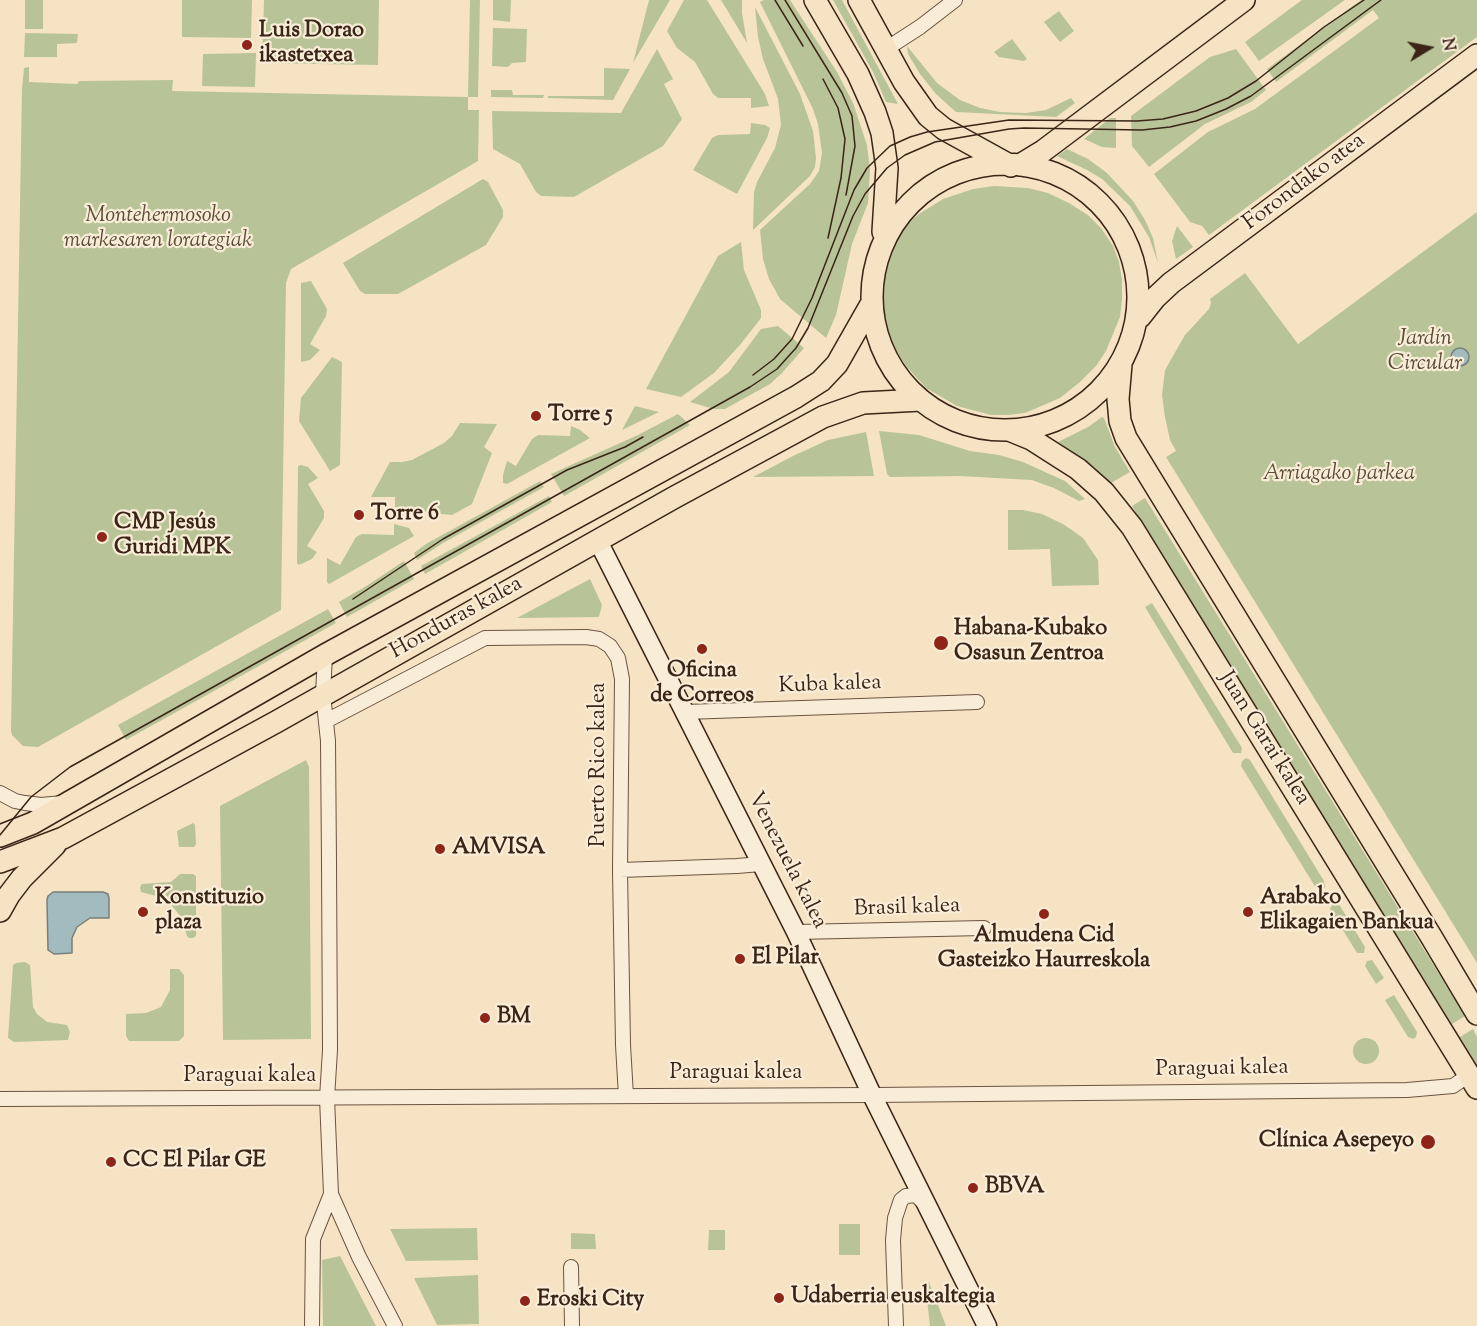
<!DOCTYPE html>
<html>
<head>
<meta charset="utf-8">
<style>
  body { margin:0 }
  #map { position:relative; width:1477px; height:1326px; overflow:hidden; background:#f6e3c3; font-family:"Sorts Mill Goudy",serif }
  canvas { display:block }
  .north { position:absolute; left:1399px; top:18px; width:60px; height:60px; -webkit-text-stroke:4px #f9edd8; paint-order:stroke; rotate:80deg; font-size:16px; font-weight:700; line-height:24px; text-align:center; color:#3b2516 }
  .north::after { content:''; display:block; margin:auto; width:21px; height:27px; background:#3b2516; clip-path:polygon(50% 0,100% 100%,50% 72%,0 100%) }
</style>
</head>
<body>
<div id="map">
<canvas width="1477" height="1326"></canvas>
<div class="north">N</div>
</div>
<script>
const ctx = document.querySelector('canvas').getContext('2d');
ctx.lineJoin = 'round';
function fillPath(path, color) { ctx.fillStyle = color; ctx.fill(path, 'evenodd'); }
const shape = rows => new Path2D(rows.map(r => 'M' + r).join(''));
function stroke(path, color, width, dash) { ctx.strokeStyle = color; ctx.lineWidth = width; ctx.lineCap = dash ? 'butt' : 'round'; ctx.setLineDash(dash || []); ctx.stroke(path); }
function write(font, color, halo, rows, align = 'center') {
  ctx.font = font + ' "Sorts Mill Goudy",serif'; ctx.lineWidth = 4.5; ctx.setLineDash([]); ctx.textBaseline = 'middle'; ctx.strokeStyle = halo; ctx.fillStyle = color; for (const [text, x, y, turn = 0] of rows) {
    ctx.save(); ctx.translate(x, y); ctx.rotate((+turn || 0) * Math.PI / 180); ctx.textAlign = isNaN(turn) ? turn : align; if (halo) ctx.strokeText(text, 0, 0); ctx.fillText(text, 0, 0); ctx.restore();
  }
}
const green = shape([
  [25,0,43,0,43,29,25,29],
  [182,0,252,0,251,38,182,37],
  [264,0,379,0,378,65,262,63],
  [470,0,480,0,478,97,468,97,468,110,479,110,478,161,291,269,286,283,281,610,38,747,23,746,12,735,11,730,22,89,24,68,29,67,29,82,77,84,79,81,173,80,172,91,468,97],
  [493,0,511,0,510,22,493,20],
  [649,0,670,0,633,63],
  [684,0,707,0,765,94,769,106,751,108,751,98,718,98,713,94,695,62,677,48,667,31],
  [721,0,742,0,742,13,747,43],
  [764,0,790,0,837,72,853,103,867,145,870,170,868,203,852,244,836,315,826,338,780,299,769,279,763,259,760,230,810,184,819,171,822,153,818,124,813,109,760,2],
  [833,0,842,0,898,104,886,102,873,72],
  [1302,0,1345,0,1259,61,1245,42],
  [1361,0,1477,0,1477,37,1209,235,1202,226,1190,222,1154,174,1208,132,1255,109,1379,18,1373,10,1276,82,1267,69],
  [755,7,800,94,813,131,816,158,815,167,810,176,753,230,754,192,757,182,775,148,781,125,778,99,763,59,758,37],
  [1059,11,1074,31,1060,42,1044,22],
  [493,28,527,29,526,62,512,63,508,67,492,66],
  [25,33,78,34,77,43,57,44,57,57,24,57],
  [1012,39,1027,59,1024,61,999,57,994,52],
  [907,46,937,83,960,100,980,108,1000,112,1026,113,1046,110,1071,98,1075,103,1056,117,956,112,936,94,920,74,908,54],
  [657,49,673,79,664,84,682,119,663,146,574,197,541,196,536,192,520,164,493,149,492,111,621,113],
  [1236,49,1266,90,1251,102,1205,124,1149,167,1132,146,1131,116,1210,57],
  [256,53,255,87,202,86,203,54],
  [604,68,630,69,613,100,548,98,548,96,604,96],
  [491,90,512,90,513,95,544,95,543,98,491,97],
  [1110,118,1116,118,1116,148,1102,147,1084,139],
  [751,123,765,125,770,128,767,138,737,194,693,170,712,138,718,135,750,134],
  [1067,149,1088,159,1107,173,1133,201,1145,220,1153,238,1158,263,1149,237,1130,206,1102,179,1087,170,1057,156],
  [483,179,488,182,503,210,503,217,486,245,398,294,365,294,360,291,343,263],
  [994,186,1028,188,1048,193,1069,203,1089,216,1101,228,1113,246,1119,262,1122,280,1122,299,1120,317,1106,351,1096,366,1080,382,1060,398,1025,413,1008,415,991,415,957,406,926,388,906,366,897,352,889,336,882,304,884,269,890,250,908,223,919,214,943,199,973,189],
  [1477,212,1477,963,1166,457,1176,451,1170,440,1165,417,1162,395,1165,370,1185,335,1209,309,1211,303,1210,299,1245,273,1298,344],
  [1177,226,1193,247,1176,259,1172,241],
  [741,242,744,270,761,310,761,318,740,345,714,373,681,397,646,389,718,256],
  [311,281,327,309,326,316,310,344,320,350,310,360,301,362,301,283],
  [778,326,804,348,782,373,770,384,725,409,714,409,690,402,729,372,761,329],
  [332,357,342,362,340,465,330,471,299,421,301,398],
  [635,406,659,412,622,430],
  [678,414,690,425,564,496,551,474,638,435],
  [1102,417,1104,418,1115,447,1130,472,1111,483,1095,468,1058,442,1088,427],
  [460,423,497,424,484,447,492,453,472,504,452,515,442,514,395,507,395,497,371,497,390,462,402,462,412,460,444,443,452,436],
  [571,426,580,430,590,438,507,484,503,483,503,475,507,461,516,466,532,439,538,435,570,436],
  [879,431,919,435,970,451,999,455,1023,462,1065,481,1085,499,1079,501,1054,488,1032,480,959,476,890,477,887,474],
  [866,432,874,476,753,477,795,455,828,440],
  [301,465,308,467,318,478,308,484,324,511,324,518,307,546,317,552,312,559,299,565,297,563,298,466],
  [540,481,544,487,443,543,417,560,414,553,426,544],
  [549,496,552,502,425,574,421,566],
  [1145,498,1465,1016,1452,1024,1132,506],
  [1008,510,1023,510,1042,514,1063,524,1083,538,1098,560,1099,585,1052,586,1050,549,1008,550],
  [394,524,409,528,414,536,329,584,327,582,327,558,340,565,356,537,362,534,394,535],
  [404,561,414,579,347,617,339,602,368,585],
  [590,579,602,605,599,617,517,618],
  [1152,603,1242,748,1241,753,1233,753,1145,607],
  [328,609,336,623,126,740,118,725],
  [1246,758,1250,760,1324,881,1325,887,1323,889,1316,888,1241,766,1242,761],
  [306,760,309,767,311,1039,223,1040,220,806],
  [193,823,195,825,196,844,194,847,179,847,177,831],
  [180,874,193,874,196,876,196,936,193,938,189,938,187,936,181,917,169,902,160,897,141,892,140,887,142,884,171,882],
  [1333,903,1337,904,1340,906,1365,947,1364,953,1357,953,1330,909],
  [1372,960,1384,978,1376,984,1365,966,1367,961],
  [25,962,30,965,33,1007,37,1014,47,1022,67,1025,70,1032,68,1040,14,1042,8,1038,13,965,16,963],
  [170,969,179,969,184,975,184,1036,179,1041,129,1041,126,1036,126,1014,146,1013,161,1007,170,990],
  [1394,995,1417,1032,1416,1037,1413,1039,1408,1037,1385,1000],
  [1473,1029,1477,1037,1477,1065,1460,1037],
  '1353 1051a13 13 0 1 1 26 0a13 13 0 1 1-26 0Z',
  [839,1224,860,1224,860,1255,839,1255],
  [477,1228,478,1260,406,1261,390,1229],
  [709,1230,725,1230,725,1250,708,1250],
  [571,1233,595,1234,596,1249,571,1249],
  [340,1256,376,1326,323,1326,322,1260],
  [478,1275,479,1324,437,1325,414,1278],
  [925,1282,929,1282,946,1326,930,1326]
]);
const water = shape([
  '1451 357a9 9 0 1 1 18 0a9 9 0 1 1-18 0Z',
  [53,892,103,892,108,894,109,898,109,918,90,918,77,927,72,938,72,953,54,954,48,950,47,900,48,896,53,892]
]);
const street = shape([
  [886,49,920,27,955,0],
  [325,655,323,694,328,741,329,862,330,1050,327,1098,331,1194,359,1257,395,1326],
  [685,712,977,702],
  [326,721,485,638,586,637,599,639,610,646,618,658,622,679,620,870,623,1045,626,1096],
  [0,793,15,801,25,803,41,805,63,803],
  [620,870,737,866,761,864],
  [796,932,984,928],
  [0,1099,872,1095,1407,1090,1453,1086,1469,1075],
  [571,1267,572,1326],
  [312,1326,313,1239,331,1194],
  [896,1326,893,1240,895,1218,901,1200,906,1196,916,1195,926,1205]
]);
const secondary = shape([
  [598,541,796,932,872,1095,987,1326]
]);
const primary = shape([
  [815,0,858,74,875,112,882,133,887,168,883,232],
  [859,0,904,82,928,116,944,129,1011,166],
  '872 297a133 133 0 1 1 266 0a133 133 0 1 1-266 0Z',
  [1020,165,1043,151,1244,0],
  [1140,317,1155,298,1171,283,1477,55],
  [1121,364,1118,399,1120,421,1126,438,1432,938,1477,1014],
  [1009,430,1031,439,1078,469,1104,492,1132,527,1477,1088],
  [0,836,33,823,325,655,796,397,821,381,837,364,870,306],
  [0,862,63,838,276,722,675,497,823,417,863,403,921,400],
  [0,911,9,895,22,878,55,845]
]);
const tram = shape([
  [775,0,803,46],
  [785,0,842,93,852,116,855,146,846,195],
  [823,79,838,108,845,139,841,178,828,238],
  [753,375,774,359,792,339,812,298,854,190,867,168,890,146,910,137,927,132,1009,120,1137,121,1163,119,1196,111,1228,98,1256,81,1324,27,1364,0],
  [353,599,443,539,567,470,625,447,643,437],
  [0,835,31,797,70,767,750,387,777,369,796,348,808,328,853,216,865,194,887,168,905,155,935,142,1009,129,1024,128,1142,130,1170,127,1196,121,1226,109,1251,96,1381,0]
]);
const markers = [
  [247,45,6,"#8f2418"],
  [536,416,6,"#8f2418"],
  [359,515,6,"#8f2418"],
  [102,537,6,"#8f2418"],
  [941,643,8,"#8f2418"],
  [702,649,6,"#8f2418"],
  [440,849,6,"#8f2418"],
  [143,912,6,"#8f2418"],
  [1248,912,6,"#8f2418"],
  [1044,914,6,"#8f2418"],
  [740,959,6,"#8f2418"],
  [485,1018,6,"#8f2418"],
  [1428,1142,8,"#8f2418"],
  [111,1162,6,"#8f2418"],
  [973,1188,6,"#8f2418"],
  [779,1298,6,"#8f2418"],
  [525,1301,6,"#8f2418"]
];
const poiNames = [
  ["Luis Dorao",259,32],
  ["ikastetxea",259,57],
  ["Torre 5",548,416],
  ["Torre 6",371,515],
  ["CMP Jesús",114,524],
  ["Guridi MPK",114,549],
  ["Habana-Kubako",954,630],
  ["Osasun Zentroa",954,655],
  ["Oficina",702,672,"center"],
  ["de Correos",702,697,"center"],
  ["AMVISA",452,849],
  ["Konstituzio",155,899],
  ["plaza",155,924],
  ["Arabako",1260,899],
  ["Elikagaien Bankua",1260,924],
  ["Almudena Cid",1044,937,"center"],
  ["Gasteizko Haurreskola",1044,962,"center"],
  ["El Pilar",752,959],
  ["BM",497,1018],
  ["Clínica Asepeyo",1414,1142,"right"],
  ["CC El Pilar GE",123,1162],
  ["BBVA",985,1188],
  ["Udaberria euskaltegia",791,1298],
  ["Eroski City",537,1301]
];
const streetNames = [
  ["Forondako atea",1305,183,-37],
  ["Honduras kalea",457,619,-29],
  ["Kuba kalea",830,686,-2],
  ["Juan Garai kalea",1263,739,58],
  ["Puerto Rico kalea",600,765,-90],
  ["Venezuela kalea",786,861,63],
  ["Brasil kalea",907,909,-2],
  ["Paraguai kalea",1222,1070,-1],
  ["Paraguai kalea",736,1074],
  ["Paraguai kalea",250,1077]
];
const parkNames = [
  ["Montehermosoko",158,217],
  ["markesaren lorategiak",158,242],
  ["Jardín",1425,340],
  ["Circular",1425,365],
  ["Arriagako parkea",1339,475]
];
fillPath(green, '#b8c497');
fillPath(water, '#a1bbbe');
stroke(water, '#787f7b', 1.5);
stroke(street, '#6a5441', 16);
stroke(secondary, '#3b2516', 21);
stroke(primary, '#3b2516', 24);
stroke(street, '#f9edd8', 14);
stroke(secondary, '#f9edd8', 18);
stroke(primary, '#f6e3c3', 21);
stroke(tram, '#3b2516', 1.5);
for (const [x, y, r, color] of markers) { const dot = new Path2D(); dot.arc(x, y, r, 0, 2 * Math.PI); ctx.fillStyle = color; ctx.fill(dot); stroke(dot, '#f9edd8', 2); }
write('bold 22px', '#3b2516', '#f9edd8', poiNames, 'left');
write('22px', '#3b2516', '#f9edd8', streetNames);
write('italic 22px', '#5a4d36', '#f9edd8', parkNames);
</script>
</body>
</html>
